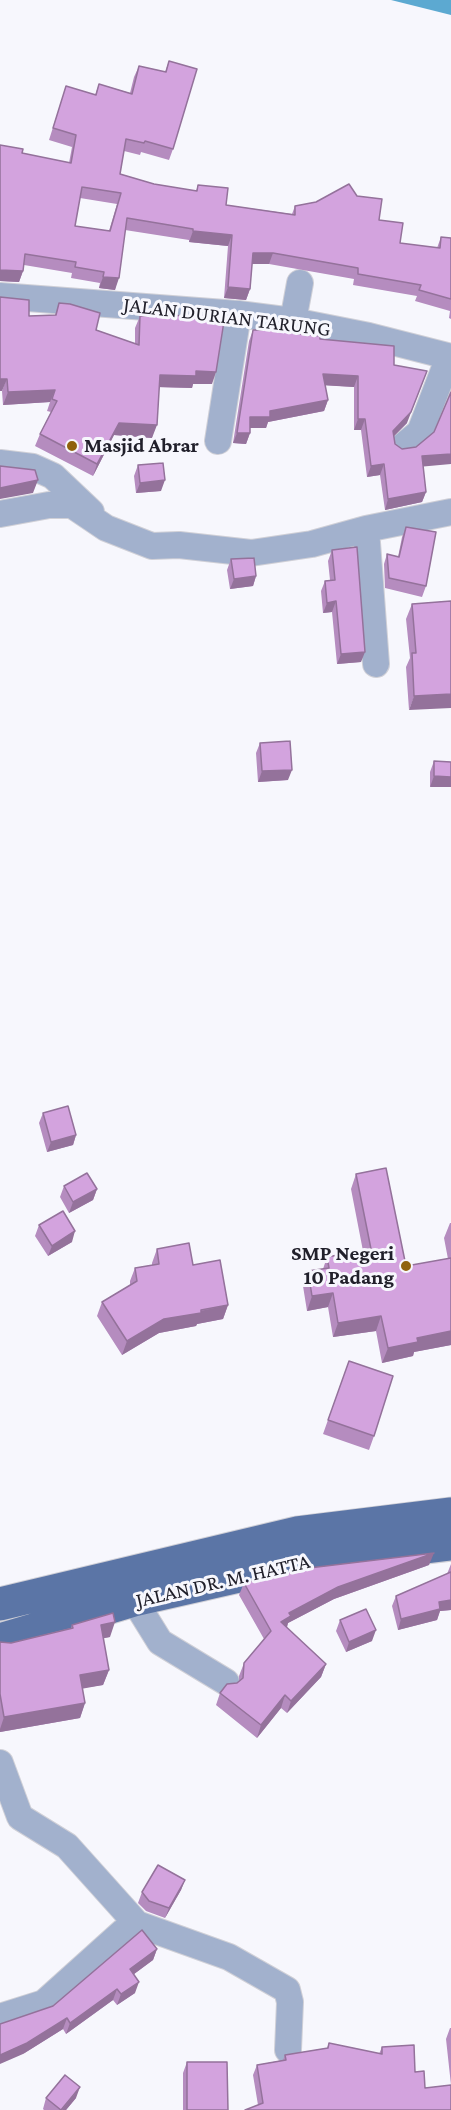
<!DOCTYPE html>
<html>
<head>
<meta charset="utf-8">
<style>
  body { margin:0 }
  canvas { display:block; background:#f7f7fd }
</style>
</head>
<body>
<canvas width="451" height="2110"></canvas>
<script>
const ctx = document.querySelector('canvas').getContext('2d');
ctx.lineJoin = 'round';
function fillPath(path, color) { ctx.fillStyle = color; ctx.fill(path, 'evenodd'); }
const shape = rows => new Path2D(rows.map(r => 'M' + r).join(''));
function stroke(path, color, width, dash) { ctx.strokeStyle = color; ctx.lineWidth = width; ctx.lineCap = dash ? 'butt' : 'round'; ctx.setLineDash(dash || []); ctx.stroke(path); }
function write(font, color, halo, rows, align = 'center') {
  ctx.font = font + ' "Crimson Pro",serif'; ctx.lineWidth = 6; ctx.setLineDash([]); ctx.textBaseline = 'middle'; ctx.strokeStyle = halo; ctx.fillStyle = color; for (const [text, x, y, turn = 0] of rows) {
    ctx.save(); ctx.translate(x, y); ctx.rotate((+turn || 0) * Math.PI / 180); ctx.textAlign = isNaN(turn) ? turn : align; if (halo) ctx.strokeText(text, 0, 0); ctx.fillText(text, 0, 0); ctx.restore();
  }
}
const water = shape([
  [391,0,451,0,451,15]
]);
const minor = shape([
  [0,296,238,314,293,321,369,336,451,357],
  [293,321,300,283],
  [218,441,238,314],
  [403,446,420,432,449,357],
  [0,463,33,467,53,476,91,512],
  [0,514,49,505,72,505,106,528,152,546,179,545,251,553,312,544,366,529,451,512],
  [366,529,376,664],
  [134,1600,160,1642,226,1682],
  [0,1763,20,1817,67,1846,137,1924,229,1957,287,1990,290,2002,288,2050],
  [0,2017,44,2003,123,1932,137,1924]
]);
const major = shape([
  [0,1604,297,1533,451,1514],
  [0,1640,134,1600,301,1562,451,1544]
]);
const wall = shape([
  [169,61,173,149,169,160,141,152,140,155,124,151,120,174,154,184,196,191,198,185,226,205,292,214,295,206,357,196,400,243,437,248,441,237,451,238,451,319,449,318,450,311,415,301,417,296,353,285,354,279,269,264,252,264,250,289,246,300,224,298,228,246,189,242,189,240,125,230,115,290,99,288,100,283,71,278,72,273,24,265,23,271,19,282,0,281,0,145,22,153,69,163,72,147,49,140,66,86,95,95,99,84,130,93,134,77,139,66,165,72],
  [80,198,117,204,109,231,75,226],
  [59,303,96,330,135,344,135,328,140,316,212,384,193,384,192,388,159,387,152,438,114,435,93,476,35,446,40,434,51,412,47,411,50,402,3,405,2,391,29,316,55,315],
  [273,322,292,333,320,339,394,365,407,423,394,436,395,444,423,467,426,492,422,502,385,510,380,475,367,477,361,430,354,430,354,387,325,385,328,400,324,411,268,422,266,428,250,428,250,433,246,444,233,443,249,341,253,330,271,330],
  [138,465,161,491,136,493,134,476],
  [406,527,426,586,422,597,385,588,384,564,387,554,398,557,402,537],
  [332,550,361,662,337,664,332,612,323,613,321,591,325,581,330,580,328,561],
  [231,559,256,576,253,586,230,589,227,570],
  [451,601,409,710,406,667,410,658,406,619,412,604],
  [260,743,288,780,258,782,256,753],
  [434,761,451,762,430,787,430,772],
  [43,1113,76,1135,73,1145,47,1152,39,1123],
  [356,1174,406,1266,448,1259,444,1238,450,1223,451,1223,451,1345,414,1352,413,1356,382,1363,376,1331,333,1337,328,1307,307,1311,303,1286,308,1271,323,1269,327,1257,363,1251,351,1189],
  [64,1186,97,1189,93,1200,69,1213,60,1197],
  [39,1225,72,1242,48,1256,35,1236],
  [157,1249,193,1265,228,1305,223,1319,197,1324,196,1326,159,1333,122,1355,97,1316,102,1302,130,1285,130,1281,135,1268,152,1265,152,1263],
  [349,1361,374,1436,369,1450,323,1434],
  [451,1564,451,1610,440,1611,437,1620,398,1630,392,1606,396,1596,447,1574],
  [429,1565,334,1599,288,1623,287,1628,326,1664,321,1677,287,1713,281,1708,257,1738,216,1705,220,1693,239,1681,239,1676,244,1663,264,1639,239,1595,244,1583],
  [340,1620,372,1641,346,1652,336,1631],
  [72,1625,110,1637,103,1638,109,1670,103,1685,82,1688,85,1703,80,1718,0,1732,0,1642,11,1643,71,1628],
  [185,1880,181,1890,165,1918,146,1911,138,1903,142,1892],
  [157,1949,153,1960,134,1974,135,1993,117,2005,113,2000,66,2034,63,2029,23,2054,53,2006],
  [450,2028,451,2028,451,2110,258,2105,253,2075,257,2065,283,2060,285,2055,327,2048,329,2043,379,2054,382,2047,415,2072,425,2088,451,2085,446,2039],
  [187,2062,228,2110,183,2110,183,2073],
  [46,2098,76,2098,66,2110,44,2110,43,2109]
]);
const shadedWall = shape([
  [193,231,232,235,228,246,189,242],
  [253,253,273,253,269,264,249,264],
  [0,270,23,271,19,282,0,281],
  [103,277,119,278,115,290,99,288],
  [228,287,250,289,246,300,224,298],
  [196,371,216,372,212,384,193,384,192,388,156,387,160,375],
  [427,371,407,423,389,441,393,431],
  [323,374,358,376,354,387,319,385],
  [0,379,7,379,2,391,0,391],
  [55,390,50,402,3,405,8,392],
  [328,400,324,411,268,422,266,428,246,428,250,417,270,411],
  [358,419,365,419,361,430,354,430],
  [119,423,157,425,152,438,114,435,93,476,97,464],
  [237,433,250,433,246,444,233,443],
  [451,454,451,464,418,467,422,456],
  [384,464,380,475,367,477,371,466],
  [38,480,33,493,0,499,0,488],
  [165,480,161,491,136,493,140,483],
  [426,492,422,502,385,510,388,499],
  [256,576,253,586,230,589,234,579],
  [336,601,332,612,323,613,327,603],
  [365,652,361,662,337,664,341,654],
  [451,694,451,708,409,710,414,696],
  [292,770,288,780,258,782,262,771],
  [434,776,451,777,451,787,430,787],
  [76,1135,73,1145,47,1152,51,1142],
  [97,1189,93,1200,69,1213,73,1202],
  [75,1231,72,1242,48,1256,52,1246],
  [333,1293,328,1307,307,1311,312,1296],
  [228,1305,223,1319,197,1324,196,1326,159,1333,122,1355,127,1341,164,1319],
  [381,1316,376,1331,333,1337,338,1323],
  [451,1331,451,1345,414,1352,413,1356,382,1363,388,1348,417,1338],
  [434,1553,429,1565,334,1599,288,1623,286,1629,281,1622,289,1613,338,1587],
  [451,1600,451,1610,440,1611,437,1620,398,1630,401,1619,439,1602],
  [115,1622,110,1637,95,1640,101,1625],
  [376,1630,372,1641,346,1652,349,1642],
  [326,1664,321,1677,287,1713,291,1701],
  [109,1670,103,1685,75,1690,80,1675],
  [285,1695,281,1708,257,1738,261,1725],
  [85,1703,80,1718,0,1732,0,1729,4,1717],
  [185,1880,181,1890,165,1918,169,1908],
  [157,1949,153,1960,126,1980,130,1969],
  [139,1982,135,1993,117,2005,121,1994],
  [117,1989,113,2000,66,2034,70,2023],
  [67,2018,63,2029,23,2054,0,2064,0,2055],
  [80,2087,76,2098,66,2110,62,2110]
]);
const building = shape([
  [169,61,197,69,173,149,145,141,144,143,126,139,120,174,154,184,197,191,198,185,228,188,226,205,295,215,295,206,316,202,349,184,357,196,382,199,379,220,403,223,400,243,440,248,441,237,451,238,451,299,419,290,421,285,358,274,358,268,273,253,253,253,250,289,228,287,232,235,193,231,193,229,127,218,119,278,103,277,104,272,75,267,76,262,25,254,23,271,0,270,0,145,23,149,22,153,71,163,76,135,53,128,66,86,96,95,99,84,132,94,139,66,166,72,169,61],
  [82,187,121,193,110,231,75,226,82,187],
  [0,297,29,300,29,316,56,315,59,303,70,304,100,313,96,330,139,345,140,316,225,315,216,372,196,371,196,376,160,375,157,425,119,423,97,464,40,434,57,401,52,399,55,390,8,392,7,379,0,379,0,297],
  [273,322,293,325,292,333,320,336,320,339,394,346,394,365,427,371,411,412,393,431,395,444,402,449,416,447,434,432,451,392,451,454,422,456,426,492,388,499,384,464,371,466,365,419,358,419,358,376,323,374,328,400,270,411,270,417,250,417,250,433,237,433,253,330,273,330,273,322],
  [163,463,165,480,140,483,138,465,163,463],
  [0,466,35,470,38,480,0,488,0,466],
  [406,527,436,532,426,586,389,578,387,554,399,557,406,527],
  [357,547,365,652,341,654,336,601,327,603,325,581,335,580,332,550,357,547],
  [254,558,256,576,234,579,231,559,254,558],
  [451,601,451,694,414,696,412,653,416,653,412,604,451,601],
  [290,741,292,770,262,771,260,743,290,741],
  [434,761,451,762,451,777,434,776,434,761],
  [68,1106,76,1135,51,1142,43,1113,68,1106],
  [386,1168,406,1266,451,1258,451,1331,417,1338,418,1342,388,1348,381,1316,338,1323,333,1293,312,1296,308,1271,329,1268,327,1257,371,1249,356,1174,386,1168],
  [87,1173,97,1189,73,1202,64,1186,87,1173],
  [63,1211,75,1231,52,1246,39,1225,63,1211],
  [189,1243,193,1265,220,1260,228,1305,201,1310,201,1313,164,1319,127,1341,102,1302,137,1281,135,1268,159,1264,157,1249,189,1243],
  [349,1361,393,1376,374,1436,328,1420,349,1361],
  [434,1553,338,1587,289,1613,291,1616,281,1622,326,1664,291,1701,285,1695,261,1725,220,1693,227,1684,237,1683,243,1678,244,1663,271,1631,244,1583,309,1568,434,1553],
  [451,1572,451,1600,439,1602,440,1609,401,1619,396,1596,451,1572],
  [366,1609,376,1630,349,1642,340,1620,366,1609],
  [113,1613,115,1622,101,1625,109,1670,80,1675,85,1703,4,1717,0,1694,0,1642,11,1643,73,1628,72,1625,113,1613],
  [158,1865,185,1880,169,1908,149,1901,142,1892,158,1865],
  [142,1930,157,1949,130,1969,139,1982,121,1994,117,1989,70,2023,67,2018,27,2043,0,2055,0,2024,53,2006,142,1930],
  [329,2043,382,2054,382,2047,414,2045,415,2072,424,2071,425,2088,451,2085,451,2110,245,2110,263,2103,257,2065,286,2060,285,2055,328,2048,329,2043],
  [187,2062,227,2062,228,2110,187,2110,187,2062],
  [65,2075,80,2087,61,2110,46,2098,65,2075]
]);
const markers = [
  [72,446,6,"#90620d"],
  [406,1266,6,"#90620d"]
];
const streetNames = [
  ["JALAN DURIAN TARUNG",227,317,7],
  ["JALAN DR. M. HATTA",223,1581,-13]
];
const poiNames = [
  ["Masjid Abrar",84,446],
  ["SMP Negeri",394,1254,"right"],
  ["10 Padang",394,1278,"right"]
];
fillPath(water, '#5ca9d1');
stroke(minor, '#d0d0d7', 28);
stroke(major, '#d0d0d7', 35);
stroke(minor, '#a2b1cd', 26);
stroke(major, '#5b75a6', 33);
fillPath(wall, '#b58cbf');
fillPath(shadedWall, '#94729b');
fillPath(building, '#d3a3de');
stroke(building, '#94729b', 1.5);
for (const [x, y, r, color] of markers) { const dot = new Path2D(); dot.arc(x, y, r, 0, 2 * Math.PI); ctx.fillStyle = color; ctx.fill(dot); stroke(dot, '#f7f7fd', 2); }
write('21px', '#21202b', '#f7f7fd', streetNames);
write('bold 21px', '#21202b', '#f7f7fd', poiNames, 'left');
</script>
</body>
</html>
